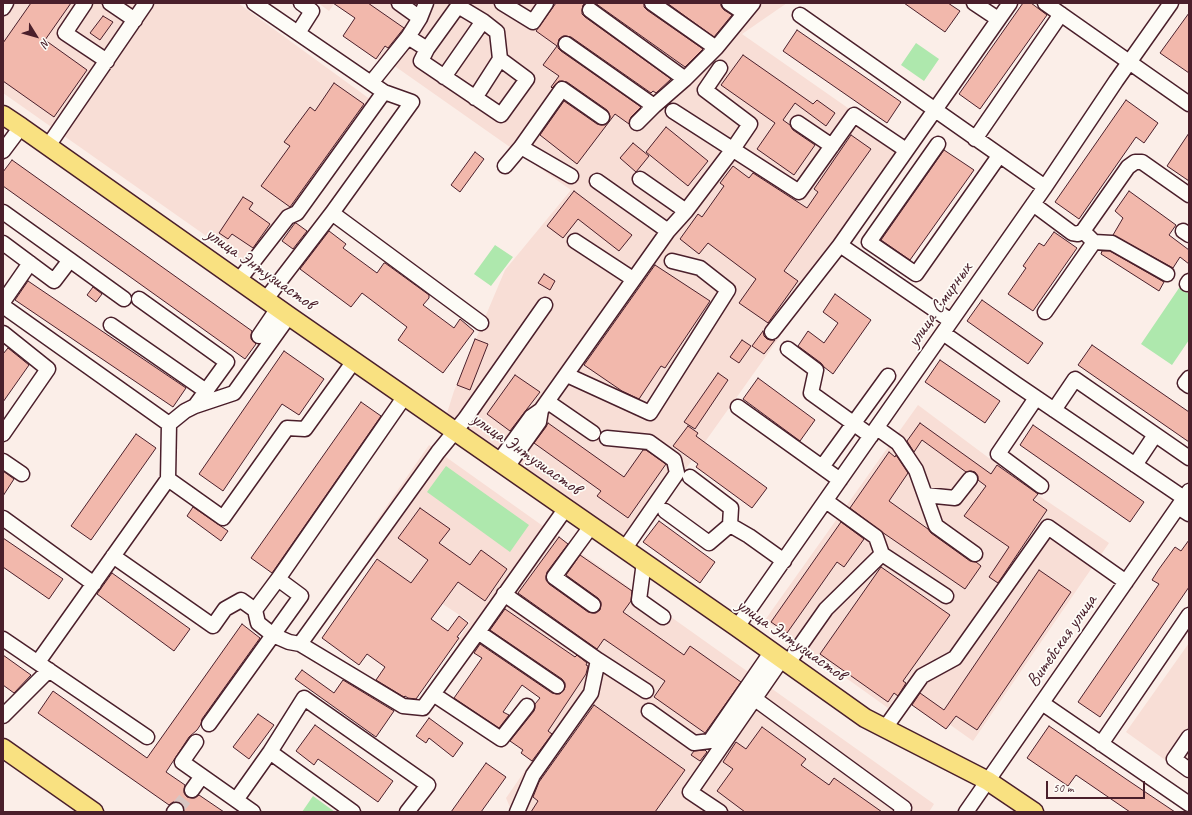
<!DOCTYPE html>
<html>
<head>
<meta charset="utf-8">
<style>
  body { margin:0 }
  #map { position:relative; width:1192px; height:815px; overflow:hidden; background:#fbeee8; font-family:Caveat,sans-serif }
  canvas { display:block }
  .frame { position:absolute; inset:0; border:4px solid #4a1f2b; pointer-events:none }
  .north { position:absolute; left:16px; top:16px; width:40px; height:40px; -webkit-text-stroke:3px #fdfcf7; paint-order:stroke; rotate:127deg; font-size:11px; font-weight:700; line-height:16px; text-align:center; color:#4a1f2b }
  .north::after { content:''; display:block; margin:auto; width:14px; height:18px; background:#4a1f2b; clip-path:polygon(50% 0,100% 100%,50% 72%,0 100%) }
  .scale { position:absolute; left:1046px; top:781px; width:99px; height:18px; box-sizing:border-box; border:2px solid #4a1f2b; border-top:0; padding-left:5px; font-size:12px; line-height:14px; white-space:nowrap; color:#4a1f2b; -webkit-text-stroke:3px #fdfcf7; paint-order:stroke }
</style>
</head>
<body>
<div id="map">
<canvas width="1192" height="815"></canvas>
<div class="frame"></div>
<div class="north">N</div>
<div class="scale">50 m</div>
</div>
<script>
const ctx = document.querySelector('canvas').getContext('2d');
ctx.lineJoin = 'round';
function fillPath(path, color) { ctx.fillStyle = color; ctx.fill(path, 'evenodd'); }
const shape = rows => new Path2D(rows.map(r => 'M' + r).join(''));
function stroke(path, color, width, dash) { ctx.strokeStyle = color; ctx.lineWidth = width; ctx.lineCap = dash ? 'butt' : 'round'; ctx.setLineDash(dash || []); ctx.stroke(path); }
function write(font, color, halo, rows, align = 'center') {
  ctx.font = font + ' Caveat,sans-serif'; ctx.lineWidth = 3.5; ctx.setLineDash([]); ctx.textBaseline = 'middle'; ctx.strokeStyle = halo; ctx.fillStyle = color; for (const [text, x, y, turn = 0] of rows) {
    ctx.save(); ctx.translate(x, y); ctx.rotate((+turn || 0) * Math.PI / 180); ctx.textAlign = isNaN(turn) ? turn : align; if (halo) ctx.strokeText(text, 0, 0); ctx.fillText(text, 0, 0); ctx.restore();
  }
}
const built = shape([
  [3,3,238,3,378,105,256,271,3,93],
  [318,3,787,3,742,34,911,152,631,546,447,413,454,391,505,270,571,190,396,67,376,59,343,36,355,18,334,4,329,11],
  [918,405,1041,497,1109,543,973,741,901,690,888,708,765,620],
  [429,445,934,804,929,812,512,812,506,798,531,762,519,748,549,704,474,653,463,653,457,648,459,638,470,622,405,579,359,546],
  [1189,643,1189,777,1126,732]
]);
const green = shape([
  [916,43,939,59,924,81,901,65],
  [495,245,513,257,491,286,474,274],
  [1179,288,1189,294,1189,340,1172,365,1141,344],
  [446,466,529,525,510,552,427,492],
  [313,796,335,812,302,812]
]);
const building = shape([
  [31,3,71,3,45,40,87,70,54,117,3,81,3,43,31,3],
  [333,3,368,3,404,28,388,48,385,46,376,59,343,36,355,18,333,3],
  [556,3,586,3,583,5,582,10,582,14,585,17,671,79,656,93,653,91,651,93,571,37,566,36,563,36,559,39,558,44,558,48,561,51,641,107,631,117,629,124,615,114,577,164,540,135,564,101,597,124,601,125,605,125,609,122,610,117,609,113,607,110,567,82,562,81,559,81,552,88,551,87,559,76,543,65,557,46,536,31,556,3],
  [595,3,644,3,644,7,647,10,703,49,685,67,595,3],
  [667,3,721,3,721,6,724,10,732,15,714,37,667,3],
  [904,3,948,3,960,11,945,32,904,3],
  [1023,3,1031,3,1047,15,980,109,959,94,1023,3],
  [1189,13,1189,73,1160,53,1189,13],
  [103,16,113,22,100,40,90,33,103,16],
  [797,30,901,102,887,123,783,51,797,30],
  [743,55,813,104,817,100,835,113,826,126,795,103,783,120,790,125,793,130,815,145,794,175,757,149,775,123,721,85,743,55],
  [334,83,364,104,290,207,261,186,290,146,284,142,310,107,315,111,334,83],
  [1126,100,1158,123,1144,143,1136,137,1079,219,1055,202,1126,100],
  [666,127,708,161,688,186,646,152,666,127],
  [1189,133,1189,181,1167,166,1189,133],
  [851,135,871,149,784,271,798,281,768,323,739,303,756,279,708,243,699,254,680,239,698,214,702,217,724,186,720,183,733,166,749,178,753,173,807,208,818,192,814,189,851,135],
  [633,143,649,156,636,172,620,158,633,143],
  [944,150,974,170,910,260,881,240,944,150],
  [475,152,484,159,460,192,451,185,475,152],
  [12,160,252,331,251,335,251,339,256,344,245,359,3,186,3,172,12,160],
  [574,191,632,235,619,251,578,219,563,238,547,226,574,191],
  [1129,191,1176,225,1169,235,1189,250,1189,264,1180,257,1173,268,1113,235,1123,218,1115,211,1129,191],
  [243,197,253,203,249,209,270,224,253,248,232,234,228,239,219,233,243,197],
  [295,223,296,223,307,231,293,249,282,241,295,223],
  [329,231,346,244,343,248,377,273,384,263,385,263,429,295,429,298,423,305,454,328,460,319,474,331,443,373,398,340,407,327,362,293,351,307,300,269,329,231],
  [1054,232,1077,248,1033,311,1008,294,1026,268,1023,266,1039,243,1044,246,1054,232],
  [1102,251,1110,251,1164,282,1159,291,1101,254,1102,251],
  [655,265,710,301,665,368,661,366,639,399,622,391,584,365,655,265],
  [544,274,555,281,550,290,538,283,544,274],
  [28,281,186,388,173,407,15,300,28,281],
  [93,287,102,294,96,302,87,295,93,287],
  [835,294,871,320,833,374,824,367,821,363,798,346,808,331,824,343,838,323,823,312,835,294],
  [982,300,1043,343,1028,364,967,321,982,300],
  [763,331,764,336,767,339,770,340,775,340,764,354,752,346,763,331],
  [475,339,488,344,470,390,457,385,475,339],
  [742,340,751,346,739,363,730,357,742,340],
  [1092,345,1189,412,1189,442,1078,365,1092,345],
  [8,348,29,365,3,402,3,354,8,348],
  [284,351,324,379,299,415,282,404,223,491,199,474,284,351],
  [940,360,1000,401,985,423,925,382,940,360],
  [718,373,728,380,695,429,684,422,718,373],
  [515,375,540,392,510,431,487,414,515,375],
  [758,378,815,420,800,441,743,399,758,378],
  [361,402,381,416,272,573,251,558,361,402],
  [548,423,624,477,643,450,646,450,666,464,628,518,597,496,601,491,534,443,546,427,548,423],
  [920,423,991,474,997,465,1038,494,1033,500,1047,510,998,583,989,577,1009,547,964,516,986,486,978,480,978,476,975,472,971,471,966,472,922,440,914,452,907,441,920,423],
  [1033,425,1144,502,1130,522,1020,445,1033,425],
  [688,426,698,433,696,436,767,488,752,508,696,467,698,464,673,446,688,426],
  [136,434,156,448,91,540,71,526,136,434],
  [889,452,895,457,896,455,908,473,889,501,928,529,931,533,970,561,976,562,981,566,965,589,882,532,850,508,889,452],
  [3,471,14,479,3,496,3,471],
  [193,507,228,531,221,541,187,516,193,507],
  [420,508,450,529,439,543,470,565,481,550,507,569,485,601,458,582,431,619,448,631,459,616,468,623,457,637,459,638,416,699,408,698,405,696,404,697,376,680,385,667,367,654,359,665,322,638,377,559,411,583,428,560,398,538,420,508],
  [659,521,715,562,700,583,643,542,659,521],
  [841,522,864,539,844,567,837,562,787,633,771,622,841,522],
  [559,537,568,544,547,572,546,576,546,580,549,584,588,612,593,613,596,613,600,610,601,605,601,602,598,598,566,575,580,555,632,591,631,601,623,612,684,655,690,646,741,682,705,733,654,697,665,681,604,639,597,649,518,593,559,537],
  [3,538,63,579,49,599,3,567,3,538],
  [1189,540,1189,587,1100,717,1078,702,1159,584,1152,580,1159,569,1175,547,1181,551,1189,540],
  [881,567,950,615,903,681,906,683,898,696,894,693,888,702,820,654,881,567],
  [1039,570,1071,592,977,730,956,716,946,729,912,705,920,693,944,710,1039,570],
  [112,573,190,629,174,651,97,594,112,573],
  [505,609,575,657,577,655,587,663,586,665,588,666,586,674,548,731,552,734,532,761,521,753,523,750,510,741,534,711,535,708,535,704,540,698,522,685,503,712,509,715,499,728,454,698,482,658,474,653,480,644,552,693,556,694,560,694,564,690,565,687,565,683,562,679,490,630,505,609],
  [242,624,260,638,202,719,201,724,197,730,189,737,166,772,185,785,184,789,184,793,187,797,192,798,195,798,199,795,224,812,184,812,184,807,182,804,179,802,173,802,169,805,38,713,53,691,147,758,242,624],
  [3,655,31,675,14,693,3,685,3,655],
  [302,670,334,693,343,680,394,711,376,737,295,679,302,670],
  [594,705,685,770,655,812,531,812,538,801,533,797,539,782,594,705],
  [258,714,274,725,249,759,233,747,258,714],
  [429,718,463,743,453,757,429,738,426,743,416,736,429,718],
  [315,725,393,781,378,802,318,759,314,765,296,751,315,725],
  [1049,726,1126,779,1175,812,1130,812,1076,775,1068,786,1027,758,1049,726],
  [762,727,806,759,801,765,829,785,834,778,882,812,745,812,717,791,733,769,723,762,736,742,746,749,762,727],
  [705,750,707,752,700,761,691,755,694,751,705,750],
  [486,763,506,777,481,812,451,812,486,763]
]);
const minorTunnel = shape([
  [176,810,192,790]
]);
const minor = shape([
  [85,3,65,33,107,61],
  [110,3,135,20],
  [254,3,384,92,412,102,332,213,266,299],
  [399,3,420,18],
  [502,3,533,22,546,3],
  [652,3,716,48],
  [729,3,744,13],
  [974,3,998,19],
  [1045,3,1189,104],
  [3,8,6,3],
  [590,10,685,79],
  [800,15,1045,187],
  [298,33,312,11,301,3],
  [408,37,427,49,458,6,483,21,497,32,500,59,527,79,501,115,421,61,427,49],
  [566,44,654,106,685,79,716,48,753,3],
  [444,77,483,21],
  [371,83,408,37,420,18,426,3],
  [475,98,500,59],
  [673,111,799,192,854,115,906,150],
  [637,123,654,106],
  [798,123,832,146],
  [975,139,1061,14],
  [938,144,869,242,916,274,999,156],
  [48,146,146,3],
  [3,151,21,127],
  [505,166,521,147],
  [571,176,521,147,562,89,602,117],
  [640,179,686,211],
  [597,181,668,231],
  [1033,204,1072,233,1078,234,1083,231,1128,167,1135,162,1142,162,1189,195],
  [3,212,70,260],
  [332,213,481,323],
  [1183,231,1189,235],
  [575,241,633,279],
  [1094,242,1112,243,1167,274],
  [3,243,54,281,70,260,124,299],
  [239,280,288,217,297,213,384,92],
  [1187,284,1189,281],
  [139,299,227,362,195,406],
  [3,302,30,263],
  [3,306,169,424,185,411,195,406,234,393,289,316],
  [1045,312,1094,242,1083,231],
  [951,321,840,245,1010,3],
  [111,325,206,391],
  [772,332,840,245],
  [3,333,48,369,3,434],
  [943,333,1016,384,1184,498],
  [259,336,278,308],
  [788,349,816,370,811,393,871,436],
  [567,375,650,413,728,290,700,268,672,261],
  [1189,378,1185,383,1189,386],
  [1036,398,998,454,1041,486],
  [548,402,593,433],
  [738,407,840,480],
  [541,410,668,231,686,211,733,149,750,124,705,90,720,68],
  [1054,410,1075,379,1189,458],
  [877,428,898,443,916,470,936,526,975,554],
  [607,438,649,442,674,460,677,473,625,548],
  [3,461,22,474],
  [499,461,531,417,541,410,539,422,507,467],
  [1135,465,1155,435],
  [822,467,888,376],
  [168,479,223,518,287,428,305,429,354,361],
  [925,495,955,498,970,479],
  [826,501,876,537,882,554],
  [1178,507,1189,514],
  [665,511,709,543,730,525,731,508,690,477],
  [3,518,94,584],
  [592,525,554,577,593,605],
  [730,525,749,536,784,561],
  [113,556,213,626,225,609,241,600,255,610],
  [644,562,639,600,663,617],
  [278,579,301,596,273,635,289,642,300,644],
  [504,594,598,660,591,693,533,775,517,812],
  [737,627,1045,187,1116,81,1171,3],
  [478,632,423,708,403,706,300,644,438,452,465,419,545,305],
  [3,639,147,737],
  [598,660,646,691],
  [38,662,168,479,169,424],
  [788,663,826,609,882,554,946,596],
  [557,686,478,632,566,508],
  [433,694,501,739,527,706],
  [755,699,904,808,901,812],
  [1042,703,1189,804],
  [649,711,694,743,710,741,772,651],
  [3,716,49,670],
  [209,724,273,635,258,623,255,610,278,579,405,396],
  [885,728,922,676,955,658,1048,527,1126,582],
  [1189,737,1174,759,1189,770],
  [196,742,182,762,253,812],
  [1101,744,1189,615],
  [270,752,353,812],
  [192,790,202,776],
  [236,800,270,752,304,698,428,785,407,812],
  [174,812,176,810],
  [720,812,690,792,782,659],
  [966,812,1189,491]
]);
const major = shape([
  [3,115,21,127,289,316,737,627,865,718,988,781,1034,812],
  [3,748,94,812]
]);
const streetNames = [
  ["улица Энтузиастов",260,269,35],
  ["улица Смирных",940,305,-55],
  ["улица Энтузиастов",526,454,35],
  ["улица Энтузиастов",791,640,35],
  ["Витебская улица",1062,641,-55]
];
fillPath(built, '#f8ded6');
fillPath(green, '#aee8ad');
fillPath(building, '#f2b8ac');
stroke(building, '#4a1f2b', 1);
stroke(minorTunnel, '#d8c5c2', 14, [14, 7]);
stroke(minor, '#4a1f2b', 17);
stroke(major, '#4a1f2b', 21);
stroke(minor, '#fdfcf7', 14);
stroke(major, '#f9e181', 18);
write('19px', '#4a1f2b', '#fdfcf7', streetNames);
</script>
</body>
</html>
